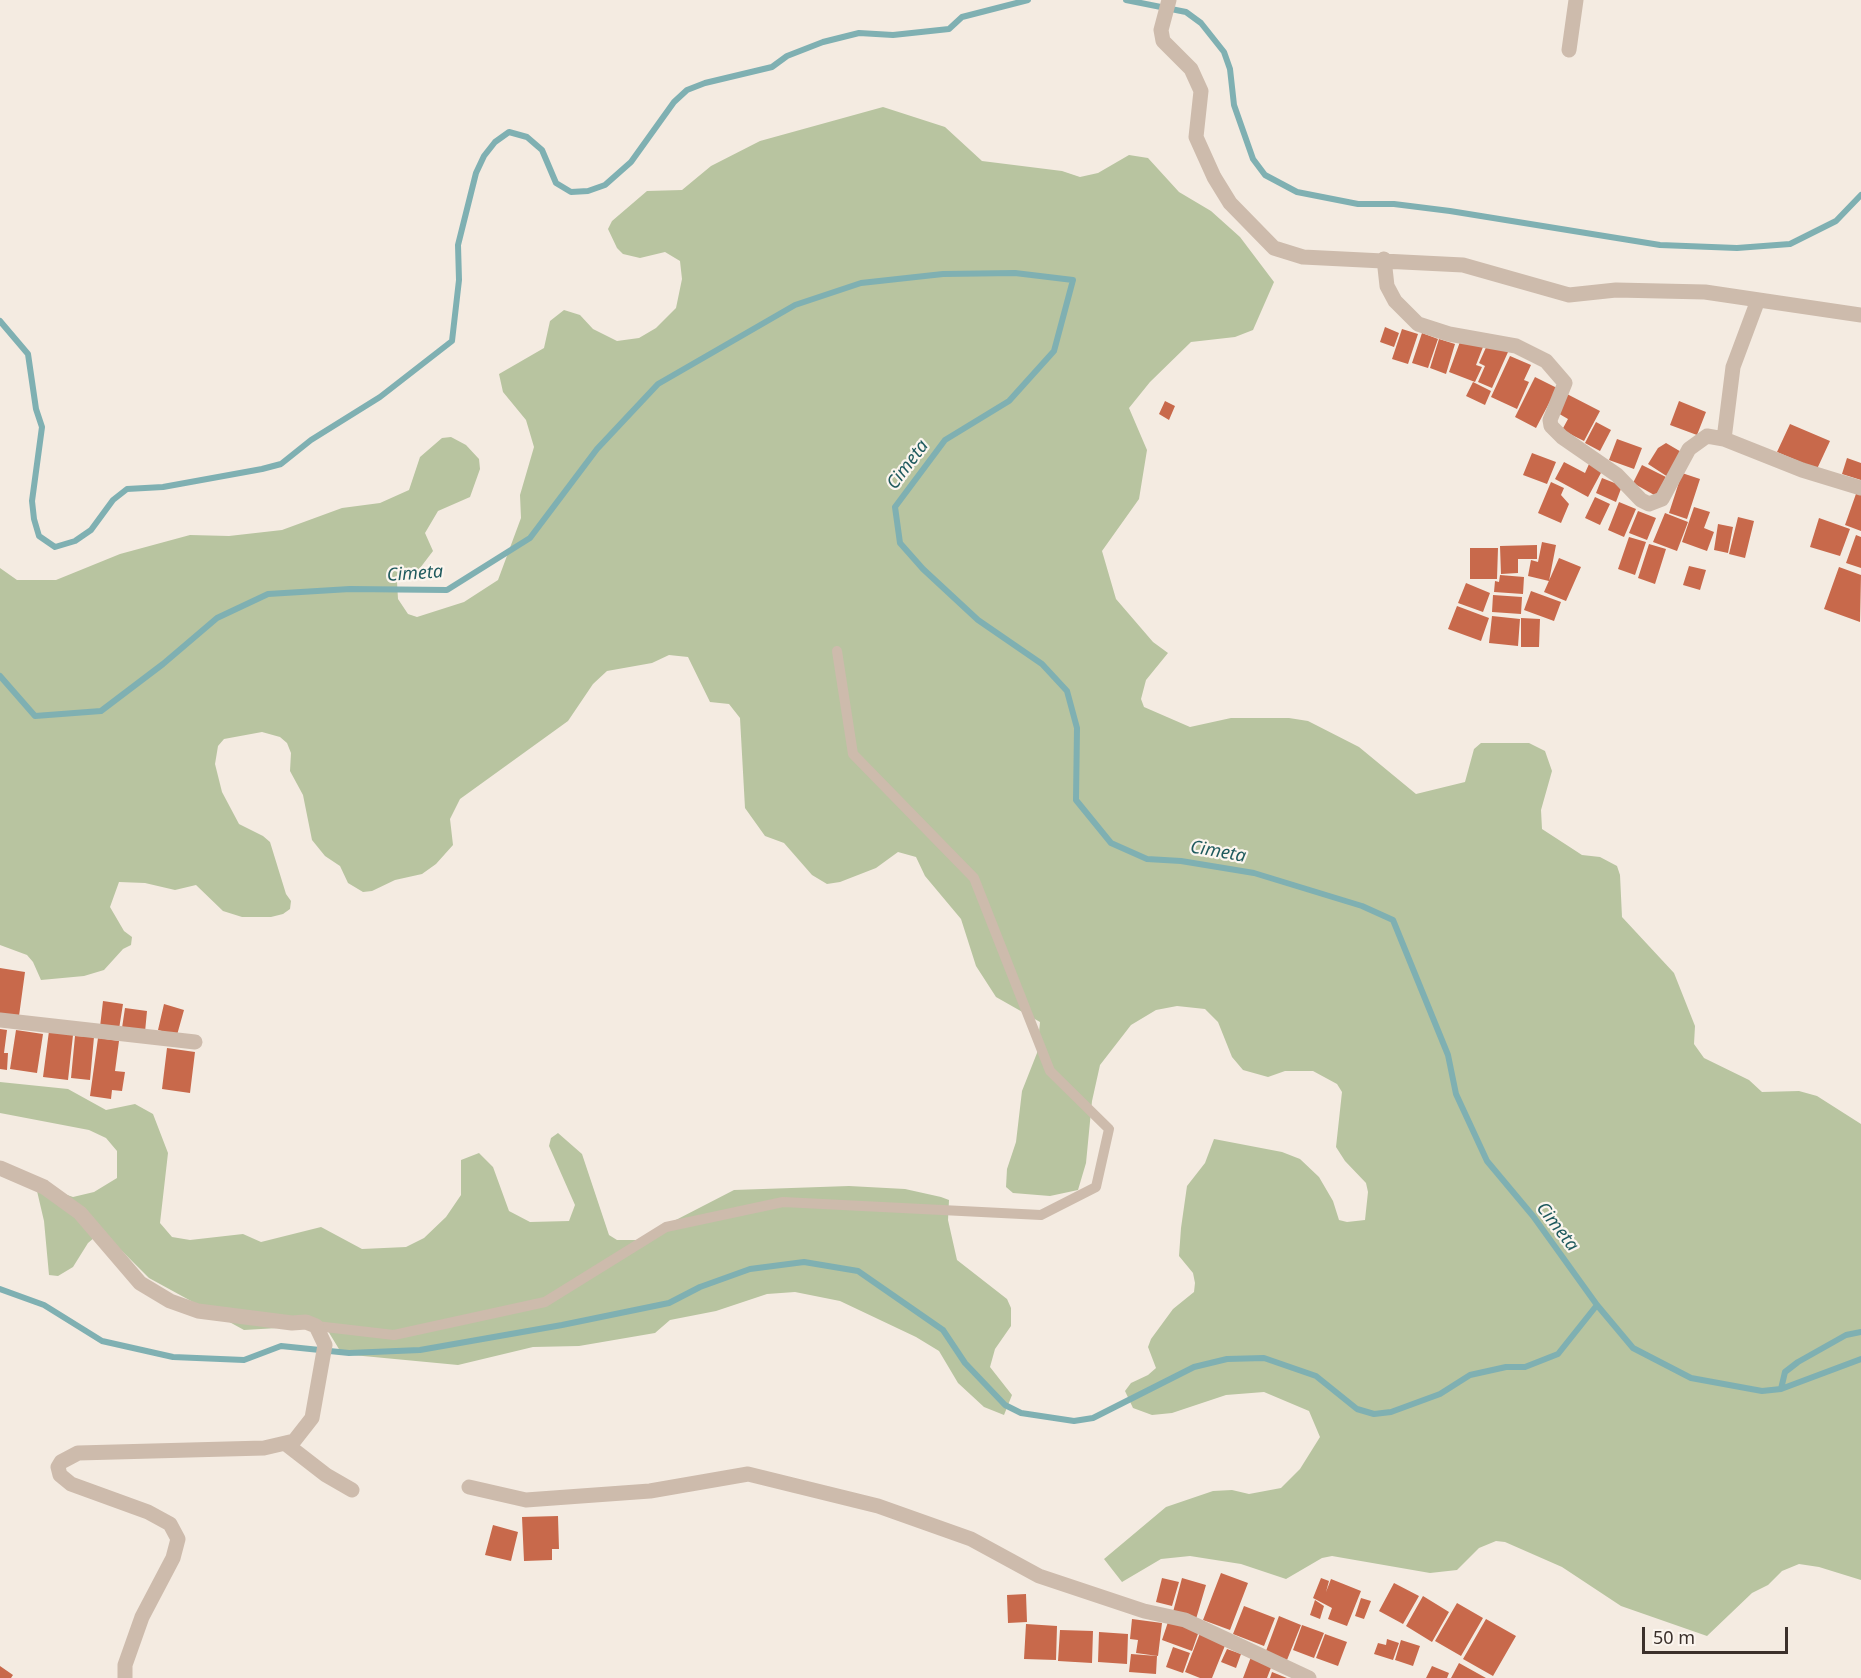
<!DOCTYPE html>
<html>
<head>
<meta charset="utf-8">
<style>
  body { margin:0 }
  #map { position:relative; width:1861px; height:1678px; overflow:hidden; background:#f4ebe1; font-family:"Noto Sans",sans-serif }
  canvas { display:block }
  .scale { position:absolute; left:1642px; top:1627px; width:146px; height:27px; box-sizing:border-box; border:3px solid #3b302b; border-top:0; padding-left:8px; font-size:18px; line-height:21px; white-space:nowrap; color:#3b302b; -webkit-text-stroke:4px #fbf5ee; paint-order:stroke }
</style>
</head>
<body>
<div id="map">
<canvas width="1861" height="1678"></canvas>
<div class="scale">50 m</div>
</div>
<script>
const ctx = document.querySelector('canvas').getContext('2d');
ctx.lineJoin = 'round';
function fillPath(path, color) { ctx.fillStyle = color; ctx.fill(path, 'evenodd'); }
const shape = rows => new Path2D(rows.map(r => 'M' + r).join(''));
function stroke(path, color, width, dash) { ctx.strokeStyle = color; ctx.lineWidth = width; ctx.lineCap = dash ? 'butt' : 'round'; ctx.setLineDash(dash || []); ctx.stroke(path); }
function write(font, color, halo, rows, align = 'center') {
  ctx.font = font + ' "Noto Sans",sans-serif'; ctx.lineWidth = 4.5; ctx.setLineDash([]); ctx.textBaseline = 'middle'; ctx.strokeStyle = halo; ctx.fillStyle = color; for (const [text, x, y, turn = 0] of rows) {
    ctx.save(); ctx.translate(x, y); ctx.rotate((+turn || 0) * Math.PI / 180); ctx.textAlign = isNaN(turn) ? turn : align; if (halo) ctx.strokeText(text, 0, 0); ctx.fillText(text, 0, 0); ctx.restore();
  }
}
const green = shape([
  [883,107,945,127,982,161,1062,171,1080,177,1098,173,1129,155,1148,158,1179,192,1211,211,1240,237,1274,282,1253,330,1235,337,1191,342,1150,382,1129,408,1147,450,1139,499,1102,551,1116,599,1153,642,1168,653,1146,680,1141,699,1144,707,1190,727,1231,718,1289,718,1308,721,1359,747,1416,794,1465,782,1474,749,1481,743,1529,743,1545,751,1552,771,1541,810,1542,829,1582,855,1600,857,1617,866,1620,875,1622,917,1674,973,1695,1026,1694,1044,1704,1058,1749,1080,1762,1092,1799,1091,1817,1096,1861,1124,1861,1580,1819,1567,1799,1564,1782,1571,1768,1585,1752,1593,1707,1636,1621,1606,1562,1567,1505,1542,1496,1541,1479,1548,1457,1570,1430,1573,1332,1556,1322,1558,1286,1579,1241,1564,1190,1556,1161,1559,1122,1582,1104,1559,1166,1507,1213,1491,1232,1490,1249,1494,1281,1488,1300,1469,1320,1437,1309,1411,1264,1392,1226,1395,1172,1413,1152,1415,1133,1408,1125,1391,1131,1383,1148,1375,1156,1368,1148,1347,1151,1339,1173,1309,1194,1292,1195,1283,1193,1273,1179,1256,1181,1228,1187,1186,1205,1163,1214,1139,1282,1152,1300,1159,1319,1177,1333,1201,1339,1220,1347,1222,1365,1220,1368,1192,1366,1183,1345,1161,1336,1147,1342,1092,1337,1084,1313,1071,1285,1071,1268,1077,1243,1070,1232,1057,1218,1022,1205,1009,1177,1006,1156,1010,1131,1025,1100,1065,1092,1101,1086,1163,1078,1190,1050,1196,1013,1193,1006,1187,1007,1169,1016,1142,1022,1091,1037,1053,1040,1022,996,997,976,966,961,919,925,876,916,857,898,852,876,868,840,882,827,884,812,875,784,843,765,836,745,808,740,718,729,704,710,702,688,657,669,655,652,663,607,671,593,684,568,721,460,799,450,819,453,845,436,864,422,874,395,880,372,891,363,892,348,883,340,866,325,856,312,840,303,795,290,771,291,753,287,743,280,737,262,732,224,739,218,746,215,764,222,792,239,824,263,836,270,842,286,894,291,901,290,909,283,914,271,917,242,917,223,911,196,885,175,890,145,883,119,882,110,907,124,931,132,937,131,945,123,949,104,970,84,976,41,980,33,962,27,955,0,945,0,568,17,580,56,580,120,554,190,535,229,536,282,530,342,508,380,503,409,490,420,457,442,438,451,437,466,445,479,459,480,469,470,497,438,511,425,533,433,551,417,572,397,582,398,599,408,614,417,617,464,602,498,580,521,518,520,495,534,447,526,420,503,392,499,374,544,348,550,321,564,310,580,315,593,329,617,341,639,338,656,328,676,308,682,279,680,261,665,252,640,258,623,254,617,248,608,229,612,221,647,191,682,190,711,166,760,141],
  [0,1082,68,1089,106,1110,135,1104,153,1114,168,1153,160,1223,172,1237,190,1240,243,1234,261,1242,321,1227,362,1249,406,1247,424,1238,446,1217,461,1195,461,1160,479,1153,493,1167,509,1211,530,1222,569,1221,575,1205,549,1146,551,1138,558,1133,582,1154,609,1235,617,1240,637,1240,734,1190,849,1186,905,1189,941,1197,949,1200,948,1220,957,1260,1007,1299,1011,1308,1011,1326,995,1349,990,1367,1012,1395,1004,1415,984,1407,958,1383,939,1351,916,1337,840,1301,795,1292,767,1294,716,1311,670,1320,655,1333,579,1346,533,1347,458,1365,342,1354,328,1331,312,1326,244,1330,149,1278,102,1231,88,1243,73,1267,58,1276,49,1275,44,1221,37,1191,44,1187,73,1197,94,1192,117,1178,117,1151,106,1138,89,1130,0,1113]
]);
const stream = shape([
  [1126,0,1186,12,1201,23,1224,52,1230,69,1234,105,1253,159,1265,175,1297,192,1358,204,1394,204,1450,211,1660,245,1737,248,1790,244,1836,221,1861,195],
  [0,321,28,354,36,409,42,427,32,501,34,519,39,536,55,547,75,541,91,530,113,500,127,489,163,487,262,469,281,464,311,440,380,397,452,341,459,280,458,245,476,173,484,156,495,142,509,132,527,137,542,150,556,183,571,192,588,191,605,185,631,162,674,102,687,90,705,83,772,67,787,56,823,42,859,33,893,35,949,29,962,17,1028,0],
  [0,676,35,716,101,711,163,664,217,618,268,594,350,589,447,590,530,538,597,449,658,384,795,305,861,283,943,274,1015,273,1073,280,1054,351,1009,401,945,440,895,507,900,543,923,569,978,620,1042,664,1067,691,1077,728,1076,800,1111,843,1147,859,1181,861,1254,873,1362,906,1393,920,1448,1055,1456,1094,1487,1161,1533,1216,1597,1305,1633,1348,1691,1378,1762,1391,1781,1389,1861,1359],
  [0,1289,44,1305,102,1341,173,1357,244,1360,281,1346,349,1353,420,1350,562,1325,669,1303,700,1287,750,1269,804,1262,858,1271,943,1330,965,1363,1005,1405,1021,1413,1074,1421,1093,1418,1194,1367,1227,1359,1264,1358,1316,1376,1357,1409,1374,1414,1391,1412,1440,1394,1470,1375,1506,1367,1525,1367,1558,1354,1597,1305],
  [1781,1389,1785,1372,1798,1362,1846,1335,1861,1332]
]);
const building = shape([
  [1385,327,1399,333,1394,347,1380,342],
  [1402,329,1418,334,1408,364,1392,359],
  [1422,333,1438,339,1428,368,1412,363],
  [1439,339,1455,344,1446,374,1430,368],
  [1461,339,1483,347,1476,365,1482,367,1475,382,1449,372],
  [1488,343,1508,352,1492,388,1478,382,1485,366,1479,363],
  [1510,356,1531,365,1524,380,1529,382,1517,409,1491,397],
  [1535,377,1557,388,1536,428,1515,417],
  [1473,382,1491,391,1485,405,1466,396],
  [1565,393,1600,411,1584,441,1562,430,1568,419,1556,412],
  [1165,401,1175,406,1169,420,1159,414],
  [1679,401,1706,412,1697,435,1670,425],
  [1596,422,1611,430,1600,451,1585,443],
  [1790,424,1830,441,1817,469,1777,452],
  [1617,439,1642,448,1634,469,1609,460],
  [1666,443,1683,453,1668,477,1648,464,1658,448],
  [1532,453,1556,462,1547,484,1523,475],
  [1847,458,1861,463,1861,480,1842,474],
  [1564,462,1585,473,1589,464,1602,471,1588,497,1555,479],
  [1642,465,1666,477,1656,496,1633,483],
  [1682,473,1700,479,1687,519,1669,513],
  [1602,478,1622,486,1616,502,1596,493],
  [1551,482,1564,488,1561,495,1569,504,1561,523,1538,513],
  [1857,491,1861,493,1861,531,1845,525],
  [1595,497,1610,504,1600,525,1585,518],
  [1619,502,1636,509,1624,537,1608,530],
  [1694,507,1710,512,1704,528,1714,532,1707,551,1682,542],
  [1638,511,1656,518,1647,540,1629,533],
  [1665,513,1688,522,1677,551,1653,542],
  [1738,517,1754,521,1745,558,1729,554],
  [1819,518,1850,529,1840,556,1810,547],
  [1718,524,1733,527,1728,553,1714,550],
  [1856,535,1861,537,1861,568,1846,563],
  [1629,537,1646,542,1635,575,1618,569],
  [1542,542,1556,545,1549,581,1528,576,1531,560,1538,562],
  [1649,544,1666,549,1655,584,1638,578],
  [1537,545,1537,559,1518,559,1518,573,1501,574,1500,546],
  [1470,548,1498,548,1497,579,1470,579],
  [1559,558,1581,567,1566,601,1544,592],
  [1689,566,1706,570,1700,590,1683,585],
  [1839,567,1861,575,1860,622,1824,609],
  [1500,575,1524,577,1523,594,1494,592,1495,581,1499,582],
  [1466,583,1490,593,1483,612,1458,603],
  [1531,591,1561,602,1554,621,1524,610],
  [1493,595,1522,597,1521,614,1492,612],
  [1457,606,1489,618,1481,641,1448,629],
  [1492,616,1520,619,1518,646,1489,643],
  [1521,618,1540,619,1539,647,1521,647],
  [0,968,25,972,19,1016,0,1013],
  [103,1001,123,1004,119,1029,100,1027],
  [164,1004,184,1010,177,1035,158,1030],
  [125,1008,147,1011,145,1032,122,1028],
  [0,1029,7,1030,4,1053,8,1053,7,1070,0,1069],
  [16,1030,43,1034,37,1073,10,1069],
  [49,1031,73,1035,68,1080,43,1077],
  [75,1036,94,1037,90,1080,71,1078],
  [98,1038,119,1041,115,1071,125,1072,122,1091,112,1090,111,1099,90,1096],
  [167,1048,195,1052,190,1093,162,1089],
  [558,1516,559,1549,552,1549,552,1560,524,1561,522,1517],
  [493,1525,518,1532,511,1561,485,1555],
  [1221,1573,1248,1583,1230,1630,1203,1620],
  [1162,1578,1179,1582,1172,1606,1156,1602],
  [1182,1578,1206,1585,1196,1619,1173,1612],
  [1321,1578,1329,1581,1326,1592,1331,1579,1361,1591,1347,1626,1328,1619,1332,1608,1313,1598],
  [1394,1583,1419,1596,1403,1624,1379,1611],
  [1026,1594,1027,1622,1008,1623,1007,1595],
  [1423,1596,1449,1612,1432,1642,1406,1626],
  [1361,1598,1371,1601,1364,1619,1355,1616],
  [1315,1600,1324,1606,1320,1619,1310,1615],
  [1457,1603,1483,1618,1461,1656,1435,1641],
  [1244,1606,1275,1618,1264,1646,1233,1634],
  [1279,1616,1301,1625,1287,1660,1266,1651],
  [1132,1619,1162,1623,1158,1656,1136,1653,1138,1640,1130,1639],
  [1169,1619,1199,1631,1192,1651,1162,1640],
  [1486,1619,1516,1636,1493,1676,1463,1659],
  [1026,1624,1057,1626,1056,1660,1024,1659],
  [1302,1625,1324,1633,1314,1658,1293,1650],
  [1060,1630,1093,1631,1092,1663,1058,1661],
  [1099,1632,1128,1634,1127,1664,1098,1662],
  [1200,1633,1226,1643,1212,1678,1200,1678,1185,1672],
  [1325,1634,1347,1642,1338,1666,1316,1658],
  [1387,1639,1399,1643,1393,1660,1374,1654,1378,1643,1386,1645],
  [1401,1640,1420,1646,1413,1666,1395,1660],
  [1173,1647,1190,1653,1183,1673,1166,1667],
  [1227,1649,1241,1654,1236,1668,1221,1662],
  [1131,1654,1157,1656,1156,1674,1129,1672],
  [1251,1657,1272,1665,1267,1678,1243,1678],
  [1459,1663,1486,1678,1451,1678],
  [0,1666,13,1675,11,1678,0,1678],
  [1432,1666,1449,1673,1447,1678,1426,1678],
  [1272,1672,1287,1678,1270,1678]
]);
const service = shape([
  [316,1326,394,1335,545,1302,666,1227,783,1202,1041,1215,1096,1187,1109,1129,1050,1071,974,878,853,754,837,651]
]);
const minor = shape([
  [1169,0,1161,30,1163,41,1191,69,1201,91,1196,137,1214,177,1230,203,1274,248,1303,257,1463,265,1569,295,1616,290,1705,292,1861,315],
  [1569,50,1576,0],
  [1384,259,1387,286,1395,301,1418,324,1449,334,1516,346,1546,361,1565,383,1550,420,1551,426,1562,437,1617,475,1641,500,1649,504,1662,499,1689,449,1707,436,1724,439,1802,470,1861,488],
  [1724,439,1733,367,1758,300],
  [0,1020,195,1042],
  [0,1168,44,1187,80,1213,140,1283,170,1301,198,1311,292,1323,306,1322,316,1326,325,1345,312,1418,294,1441,264,1448,78,1453,61,1462,58,1467,60,1475,71,1484,148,1512,170,1524,178,1539,173,1558,142,1617,125,1665,125,1678],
  [286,1444,326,1475,352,1490],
  [469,1487,526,1500,650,1491,748,1474,878,1506,971,1539,1039,1576,1144,1611,1185,1620,1309,1678]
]);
const waterNames = [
  ["Cimeta",908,465,-53],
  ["Cimeta",415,574,-4],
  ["Cimeta",1218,852,10],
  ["Cimeta",1557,1227,52]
];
fillPath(green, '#b8c4a0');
stroke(stream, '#7fb0b2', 6);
fillPath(building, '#c8694b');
stroke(service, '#cdbbac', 10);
stroke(minor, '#cdbbac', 15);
write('italic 18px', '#1f5a5e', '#fbf5ee', waterNames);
</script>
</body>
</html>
